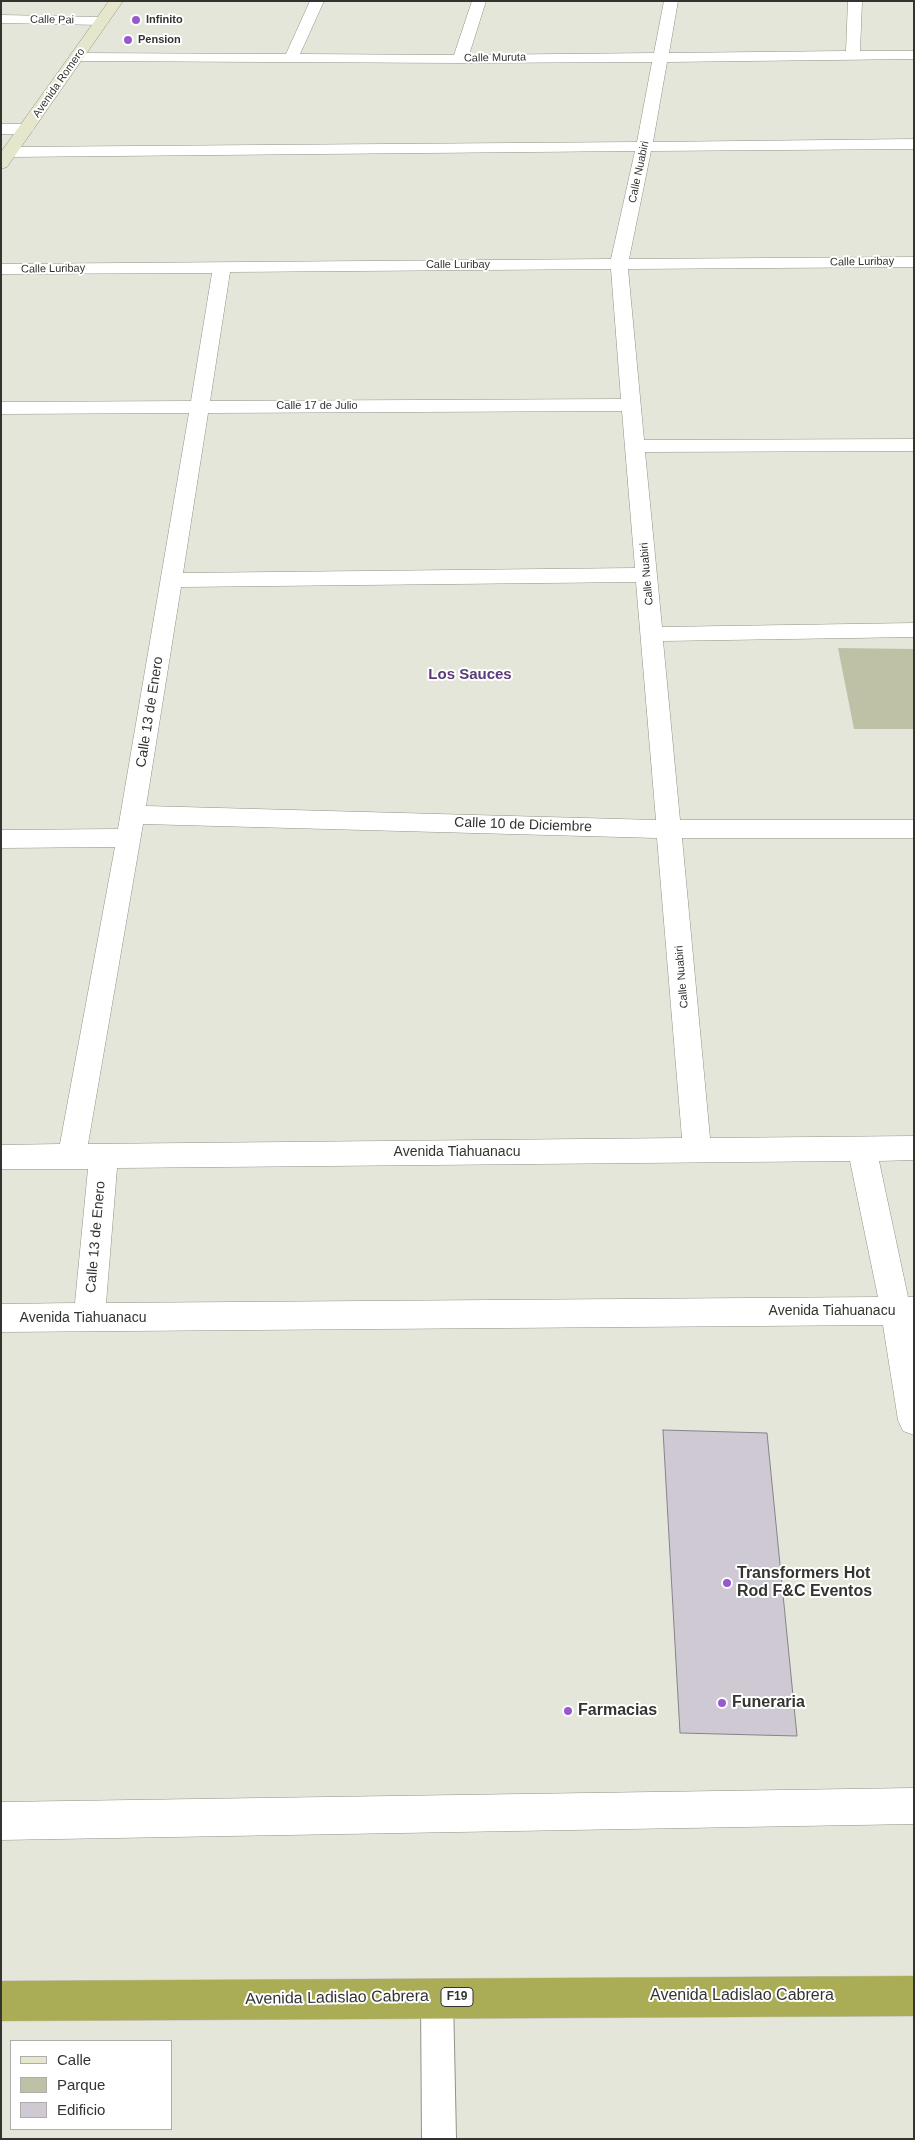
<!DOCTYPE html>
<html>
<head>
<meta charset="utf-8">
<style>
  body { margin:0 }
  #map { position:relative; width:915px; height:2140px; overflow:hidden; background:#e5e6da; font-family:Helvetica,sans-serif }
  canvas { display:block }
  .frame { position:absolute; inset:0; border:2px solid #33342f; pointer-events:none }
  .legend { position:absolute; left:10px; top:2040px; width:162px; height:90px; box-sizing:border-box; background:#fff; border:1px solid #adaeac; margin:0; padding:6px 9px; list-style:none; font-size:15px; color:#33342f }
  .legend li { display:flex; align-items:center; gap:10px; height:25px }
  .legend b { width:25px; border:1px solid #adaeac }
</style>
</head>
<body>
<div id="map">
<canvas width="915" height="2140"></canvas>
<div class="frame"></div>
<ul class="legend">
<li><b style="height:6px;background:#e6e6cc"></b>Calle</li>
<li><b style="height:14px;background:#bfc1a6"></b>Parque</li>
<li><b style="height:14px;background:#cec9d3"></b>Edificio</li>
</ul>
</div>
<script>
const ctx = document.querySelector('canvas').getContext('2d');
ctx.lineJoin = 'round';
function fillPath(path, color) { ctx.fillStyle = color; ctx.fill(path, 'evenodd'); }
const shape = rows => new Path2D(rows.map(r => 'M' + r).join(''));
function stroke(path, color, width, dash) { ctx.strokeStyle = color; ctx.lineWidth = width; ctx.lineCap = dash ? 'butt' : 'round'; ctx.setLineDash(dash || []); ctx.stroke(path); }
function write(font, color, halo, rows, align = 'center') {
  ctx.font = font + ' Helvetica,sans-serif'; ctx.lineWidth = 4; ctx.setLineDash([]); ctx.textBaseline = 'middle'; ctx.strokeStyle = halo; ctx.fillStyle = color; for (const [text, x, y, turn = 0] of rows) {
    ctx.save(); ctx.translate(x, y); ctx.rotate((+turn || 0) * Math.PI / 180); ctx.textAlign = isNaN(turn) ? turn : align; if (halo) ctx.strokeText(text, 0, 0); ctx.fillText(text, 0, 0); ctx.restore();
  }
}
const green = shape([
  [838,648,914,649,914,729,854,729]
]);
const building = shape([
  [663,1430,767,1433,797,1736,680,1733,663,1430]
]);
const lane = shape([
  [437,1981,448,1986,453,1997,456,2139,422,2139,421,1997,426,1986,437,1981]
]);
const street = shape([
  [310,1,324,1,300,54,454,55,472,1,486,1,469,55,654,53,664,1,678,1,669,53,846,51,848,1,862,1,860,51,914,51,914,59,667,62,653,142,914,139,914,149,651,151,629,259,914,257,914,267,628,269,644,440,914,439,914,451,645,452,662,627,914,623,914,637,663,641,680,820,914,820,914,838,682,838,710,1138,914,1136,914,1160,879,1161,908,1297,914,1297,914,1435,903,1431,898,1420,883,1325,1,1332,1,1304,75,1303,88,1169,1,1169,1,1145,60,1144,115,847,1,848,1,830,118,829,189,413,1,414,1,402,191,401,212,273,1,274,1,264,611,259,635,151,10,157,4,155,2,152,4,149,10,147,637,142,652,62,460,63,77,61,72,60,70,57,72,54,77,53,286,54,310,1],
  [611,269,621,399,210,401,230,272,611,269],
  [622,411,635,568,183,573,208,413,622,411],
  [636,582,656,820,146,806,181,587,636,582],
  [143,824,657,838,682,1138,88,1144,143,824],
  [850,1161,878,1297,106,1303,117,1168,850,1161],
  [1,15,102,17,107,18,109,21,107,24,102,25,1,23,1,15],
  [1,124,26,124,31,126,34,129,31,132,26,134,1,134,1,124],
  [914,1788,914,1824,1,1840,1,1802,914,1788]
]);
const secondary = shape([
  [109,1,123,1,7,167,1,169,1,152,109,1]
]);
const highway = shape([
  [914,1976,914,2016,1,2021,1,1981,914,1976]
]);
const markers = [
  [136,20,5,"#9858ce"],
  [128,40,5,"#9858ce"],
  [727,1583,5,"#9858ce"],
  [722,1703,5,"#9858ce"],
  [568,1711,5,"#9858ce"]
];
const farStreetnames = [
  ["Calle Pai",52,20,1],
  ["Calle Muruta",495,58,-1],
  ["Avenida Romero",59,83,-55],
  ["Calle Nuabiri",639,172,-78],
  ["Calle Luribay",862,262,-1],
  ["Calle Luribay",458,265],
  ["Calle Luribay",53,269,-1],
  ["Calle 17 de Julio",317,406],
  ["Calle Nuabiri",647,574,-95],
  ["Calle Nuabiri",682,977,-95]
];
const farPoinames = [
  ["Infinito",146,20],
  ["Pension",138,40]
];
const shields = [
  [457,1997,32]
];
const shieldNames = [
  ["F19",457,1997]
];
const streetNames = [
  ["Calle 13 de Enero",150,712,-81],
  ["Calle 10 de Diciembre",523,825,2],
  ["Avenida Tiahuanacu",457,1152],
  ["Calle 13 de Enero",96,1237,-85],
  ["Avenida Tiahuanacu",832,1311],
  ["Avenida Tiahuanacu",83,1318]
];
const neighbourhoodNames = [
  ["Los Sauces",470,675]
];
const nearPoinames = [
  ["Transformers Hot",737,1574],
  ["Rod F&C Eventos",737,1592],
  ["Funeraria",732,1703],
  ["Farmacias",578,1711]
];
const nearStreetnames = [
  ["Avenida Ladislao Cabrera",742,1996],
  ["Avenida Ladislao Cabrera",337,1998,-1]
];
fillPath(green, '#bfc1a6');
fillPath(building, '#cec9d3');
stroke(building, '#87828c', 1);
stroke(lane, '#929288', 2);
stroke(street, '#929288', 1);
stroke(secondary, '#929288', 1);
stroke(highway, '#c6c6c5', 1);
fillPath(lane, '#fff');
fillPath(street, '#fff');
fillPath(secondary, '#e6e6cc');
fillPath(highway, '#aaad55');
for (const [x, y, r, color] of markers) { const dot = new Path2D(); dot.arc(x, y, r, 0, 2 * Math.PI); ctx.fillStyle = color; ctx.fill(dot); stroke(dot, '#fff', 2); }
write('11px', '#33342f', '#fff', farStreetnames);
write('bold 11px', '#33342f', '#fff', farPoinames, 'left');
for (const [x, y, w] of shields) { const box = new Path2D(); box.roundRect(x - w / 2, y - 9.5, w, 19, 4); ctx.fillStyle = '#fff'; ctx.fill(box); stroke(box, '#33342f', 1); }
write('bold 12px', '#33342f', null, shieldNames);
write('14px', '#33342f', '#fff', streetNames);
write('bold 15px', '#5b3c77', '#fff', neighbourhoodNames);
write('bold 16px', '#33342f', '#fff', nearPoinames, 'left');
write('16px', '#33342f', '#fff', nearStreetnames);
</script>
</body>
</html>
